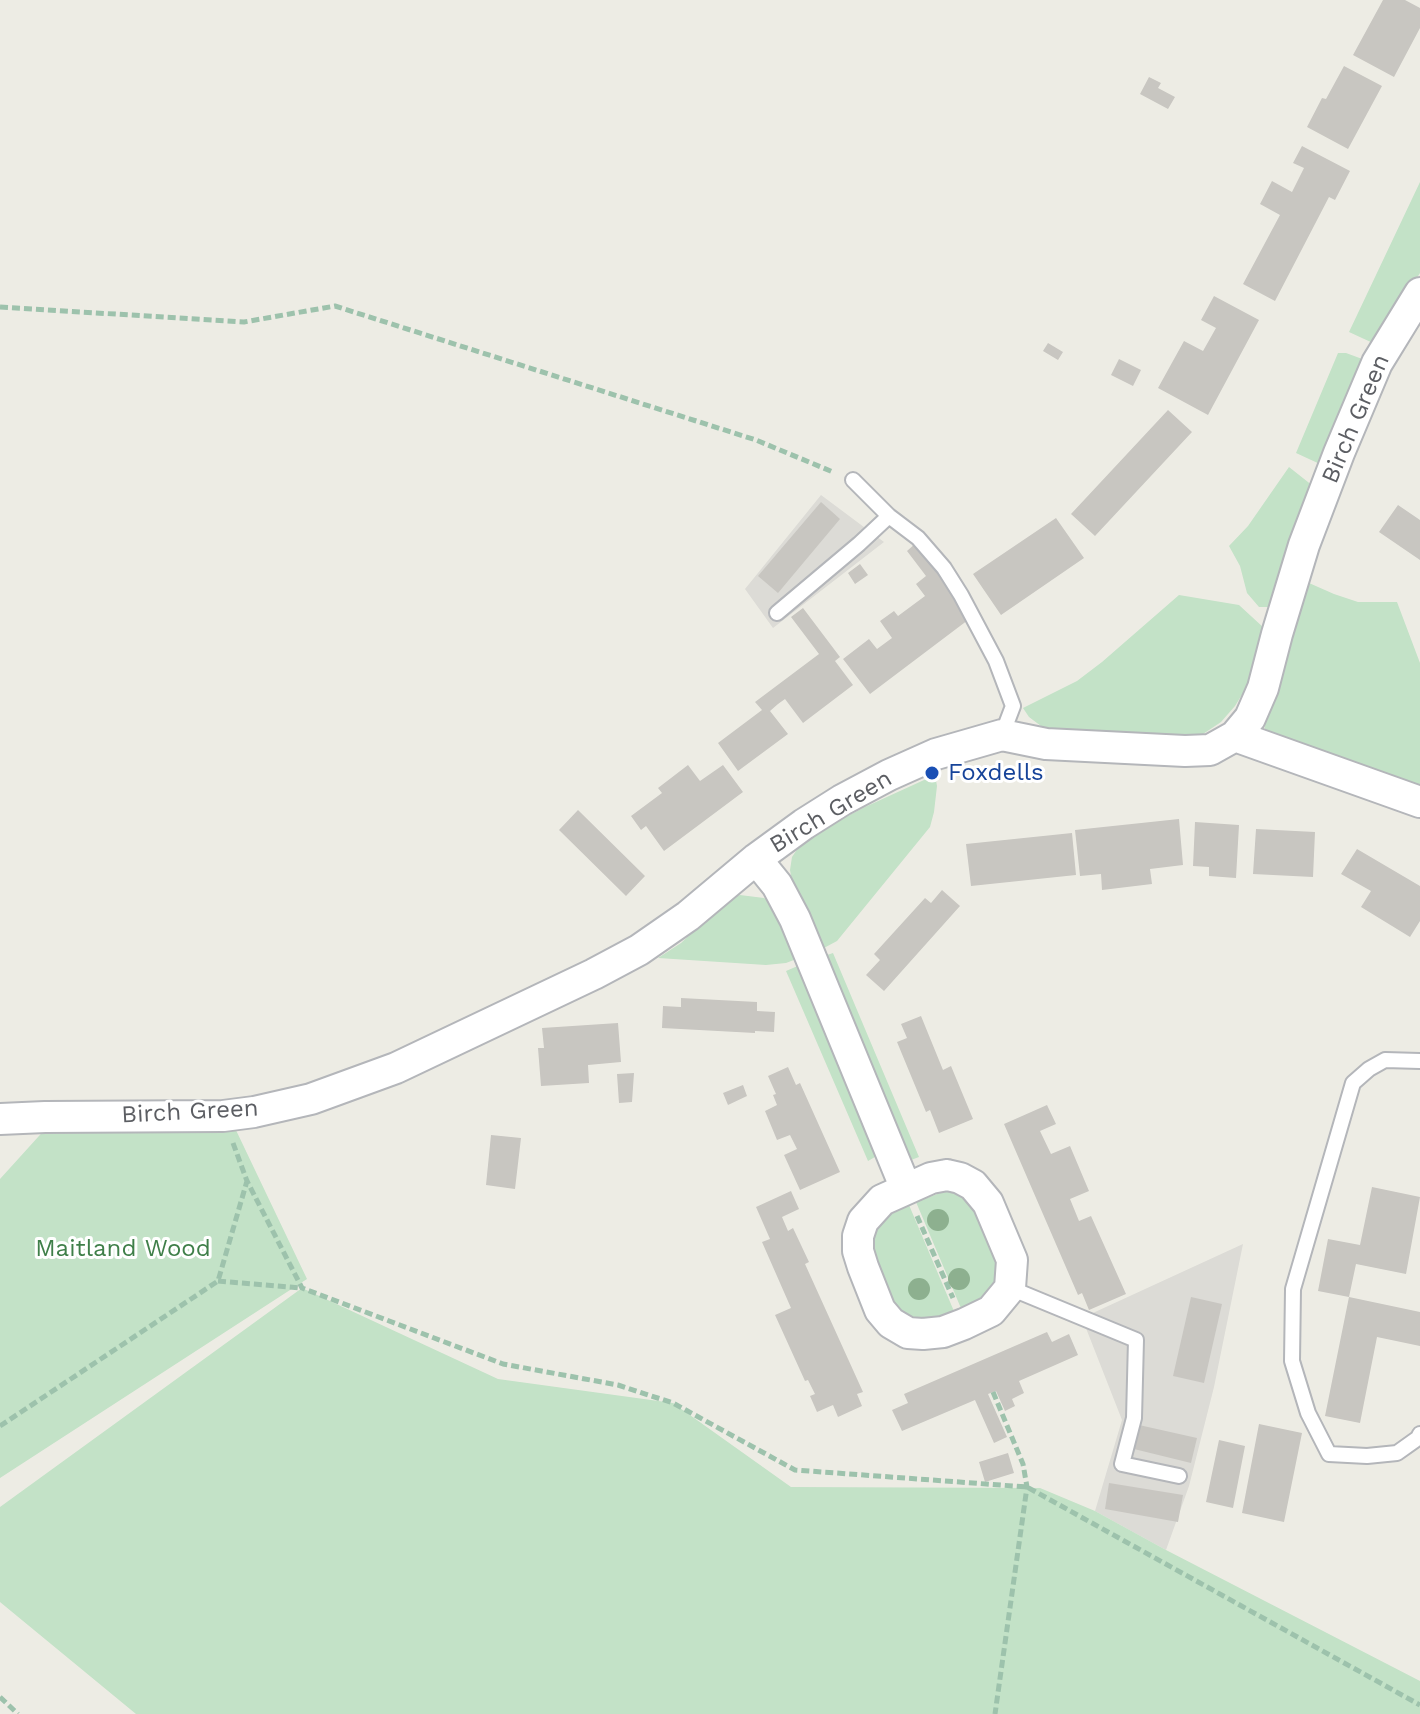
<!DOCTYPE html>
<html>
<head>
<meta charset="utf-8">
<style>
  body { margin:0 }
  canvas { display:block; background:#edece4 }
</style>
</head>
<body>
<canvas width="1420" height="1714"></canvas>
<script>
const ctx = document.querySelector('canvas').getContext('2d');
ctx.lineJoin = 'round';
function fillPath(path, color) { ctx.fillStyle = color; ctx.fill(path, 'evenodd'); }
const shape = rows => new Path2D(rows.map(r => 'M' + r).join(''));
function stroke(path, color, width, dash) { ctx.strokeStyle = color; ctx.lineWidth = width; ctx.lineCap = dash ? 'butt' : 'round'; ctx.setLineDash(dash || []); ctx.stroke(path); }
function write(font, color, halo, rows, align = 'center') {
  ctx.font = font + ' "Work Sans",sans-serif'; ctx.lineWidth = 6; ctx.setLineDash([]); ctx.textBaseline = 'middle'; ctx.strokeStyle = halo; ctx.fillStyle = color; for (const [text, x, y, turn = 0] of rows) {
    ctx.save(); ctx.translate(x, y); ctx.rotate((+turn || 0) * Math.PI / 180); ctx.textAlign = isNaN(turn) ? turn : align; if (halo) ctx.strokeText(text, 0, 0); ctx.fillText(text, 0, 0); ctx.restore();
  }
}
const industrial = shape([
  [821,495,884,542,773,628,745,589],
  [1243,1244,1214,1387,1189,1486,1166,1550,1095,1511,1122,1420,1082,1318]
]);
const green = shape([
  [1420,182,1420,273,1375,344,1349,332],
  [1338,353,1346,353,1365,360,1322,465,1296,453],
  [1289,467,1313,486,1274,607,1259,607,1247,593,1240,566,1229,546,1248,526],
  [1309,583,1334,594,1358,602,1397,602,1420,663,1420,795,1265,731,1264,722,1268,706,1281,679],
  [1179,595,1239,605,1264,628,1246,688,1235,706,1221,722,1203,734,1173,739,1060,732,1041,726,1029,717,1023,708,1077,681,1102,662],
  [935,775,937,786,934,812,930,827,837,941,822,949,792,881,790,870,792,857,800,845,813,834,865,807],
  [740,895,764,898,771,902,799,958,786,963,766,965,658,958,681,943,729,898],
  [833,953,919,1157,911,1160,907,1155,824,956],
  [800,965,880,1154,868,1161,786,971],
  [48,1126,234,1126,307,1279,0,1478,0,1179],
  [951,1191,961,1194,977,1210,1000,1261,994,1290,963,1313,916,1202,940,1193],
  [909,1205,956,1316,932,1324,908,1320,892,1305,869,1251,871,1234,882,1219],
  [302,1288,498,1379,673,1403,791,1487,1040,1488,1095,1511,1166,1550,1420,1681,1420,1714,136,1714,0,1602,0,1507]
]);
const building = shape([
  [1383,0,1405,0,1420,8,1420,28,1394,77,1353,55],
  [1344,66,1382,86,1348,149,1307,127,1322,98,1326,99],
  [1149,77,1161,83,1158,88,1175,97,1168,109,1140,94],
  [1302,146,1350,171,1335,200,1329,197,1275,301,1243,284,1280,215,1260,204,1272,181,1292,192,1304,168,1293,163],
  [1214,296,1259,320,1208,415,1158,388,1184,341,1203,351,1216,328,1201,320],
  [1048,343,1063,352,1058,360,1043,351],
  [1119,359,1141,370,1133,386,1111,375],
  [1168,410,1192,432,1095,536,1071,514],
  [821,502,840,519,778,593,758,576],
  [1398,505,1420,520,1420,560,1379,532],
  [1056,518,1084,558,1001,615,973,574],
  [916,543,945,581,968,620,870,694,843,659,869,639,877,649,892,638,880,621,894,611,898,616,925,596,916,584,926,576,907,551],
  [860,564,868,575,855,584,848,573],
  [803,608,840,657,835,661,853,685,803,723,785,699,778,704,770,711,788,734,738,771,718,743,762,710,755,702,819,654,791,617],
  [688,765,700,781,723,765,743,792,664,851,646,826,641,830,631,816,662,793,658,788],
  [578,810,645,876,626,896,559,830],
  [1179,819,1183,865,1150,869,1152,884,1102,890,1101,874,1080,876,1075,830],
  [1195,822,1239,825,1236,878,1209,876,1209,867,1193,866],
  [1256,829,1315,832,1313,877,1253,874],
  [1072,833,1076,875,971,886,966,844],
  [1357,849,1420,886,1420,921,1410,937,1361,907,1371,891,1341,874],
  [942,890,960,906,884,991,866,975,880,960,874,954,925,898,931,903],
  [681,998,757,1002,757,1011,775,1012,774,1032,755,1031,755,1033,662,1028,663,1006,681,1007],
  [921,1016,943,1070,951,1066,973,1119,939,1133,930,1110,926,1112,897,1042,907,1038,901,1024],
  [618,1023,621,1062,588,1065,589,1083,541,1086,538,1048,544,1048,542,1028],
  [788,1067,796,1085,800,1083,840,1172,800,1190,784,1155,797,1149,790,1135,777,1140,765,1111,777,1105,773,1095,776,1094,768,1076],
  [634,1073,632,1102,619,1103,617,1074],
  [743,1085,747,1096,728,1105,723,1093],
  [1047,1105,1056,1124,1040,1131,1051,1154,1070,1146,1089,1191,1070,1199,1079,1221,1091,1216,1126,1294,1089,1310,1082,1293,1078,1295,1004,1124],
  [491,1135,521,1138,515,1189,486,1185],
  [1372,1187,1420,1197,1406,1274,1356,1264,1349,1297,1318,1291,1328,1239,1360,1245],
  [791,1191,799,1209,782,1217,788,1231,793,1228,809,1262,805,1264,863,1392,857,1394,862,1406,838,1417,833,1405,817,1412,810,1396,815,1394,808,1380,805,1381,775,1315,791,1308,762,1242,770,1239,756,1207],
  [1191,1297,1222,1304,1204,1383,1173,1376],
  [1349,1297,1420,1312,1420,1346,1377,1337,1360,1423,1325,1416],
  [1047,1332,1052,1342,1069,1334,1078,1355,1019,1381,1024,1393,1012,1399,1015,1406,1005,1411,996,1391,988,1394,1007,1437,994,1443,975,1400,902,1431,892,1410,908,1403,904,1394],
  [1259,1424,1302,1433,1284,1522,1242,1513],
  [1139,1425,1197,1438,1191,1463,1134,1449],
  [1219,1440,1245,1446,1233,1508,1206,1502],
  [1008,1453,1014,1473,985,1482,979,1462],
  [1109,1483,1183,1495,1178,1522,1105,1509]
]);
const path = shape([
  [0,307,244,322,335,306,756,440,833,472],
  [233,1143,247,1181,302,1288,503,1364,618,1385,673,1403,795,1470,1027,1487,1420,1705],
  [917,1216,953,1298],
  [218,1281,301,1288],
  [993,1392,1023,1464,1027,1487,995,1714],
  [0,1426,218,1281,247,1181],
  [0,1697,18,1714]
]);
const lane = shape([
  [853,480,889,516,918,538,944,568,961,595,996,661,1013,706,1002,735],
  [777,613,859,544,889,516],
  [1420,1061,1385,1060,1369,1069,1353,1083,1293,1289,1292,1361,1308,1413,1329,1454,1367,1456,1397,1453,1418,1438,1420,1434],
  [1010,1288,1136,1340,1134,1418,1122,1464,1179,1476]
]);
const street = shape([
  [1235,736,1420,802],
  [756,859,777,885,795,919,906,1189],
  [0,1119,45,1117,223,1116,254,1112,311,1099,396,1068,594,974,639,950,688,916,756,859,804,824,842,800,889,775,936,754,1002,735,1046,744,1185,751,1210,750,1235,736,1250,718,1263,688,1277,634,1304,545,1339,453,1377,363,1420,293],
  [947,1175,960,1178,973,1185,988,1203,1012,1260,1010,1288,991,1311,964,1324,943,1332,923,1334,908,1333,891,1323,880,1310,863,1267,858,1251,858,1236,863,1221,882,1200,931,1178,947,1175]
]);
const trees = [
  [938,1220],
  [959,1279],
  [919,1289]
];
const markers = [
  [932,773,8,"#1a4fb4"]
];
const streetNames = [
  ["Birch Green",1356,419,-67],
  ["Birch Green",831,812,-31],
  ["Birch Green",190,1112,-3]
];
const transitNames = [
  ["Foxdells",948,773]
];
const parkNames = [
  ["Maitland Wood",123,1249]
];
fillPath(industrial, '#dcdbd6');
fillPath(green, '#c3e2c7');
fillPath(building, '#c8c6c1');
stroke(lane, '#b4b6ba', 18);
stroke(street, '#b4b6ba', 34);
stroke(path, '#9dc2ac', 5, [8, 4]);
stroke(lane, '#fff', 14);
stroke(street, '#fff', 30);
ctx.fillStyle = '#8db08f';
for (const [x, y] of trees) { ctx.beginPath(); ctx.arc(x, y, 11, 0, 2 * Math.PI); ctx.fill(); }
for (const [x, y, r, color] of markers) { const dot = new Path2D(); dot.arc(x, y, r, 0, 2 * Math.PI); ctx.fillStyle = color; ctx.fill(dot); stroke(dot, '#fff', 3); }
write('24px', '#5c5e63', '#fff', streetNames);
write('24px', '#164399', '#fff', transitNames, 'left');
write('24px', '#3f7f49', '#fff', parkNames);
</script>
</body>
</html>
